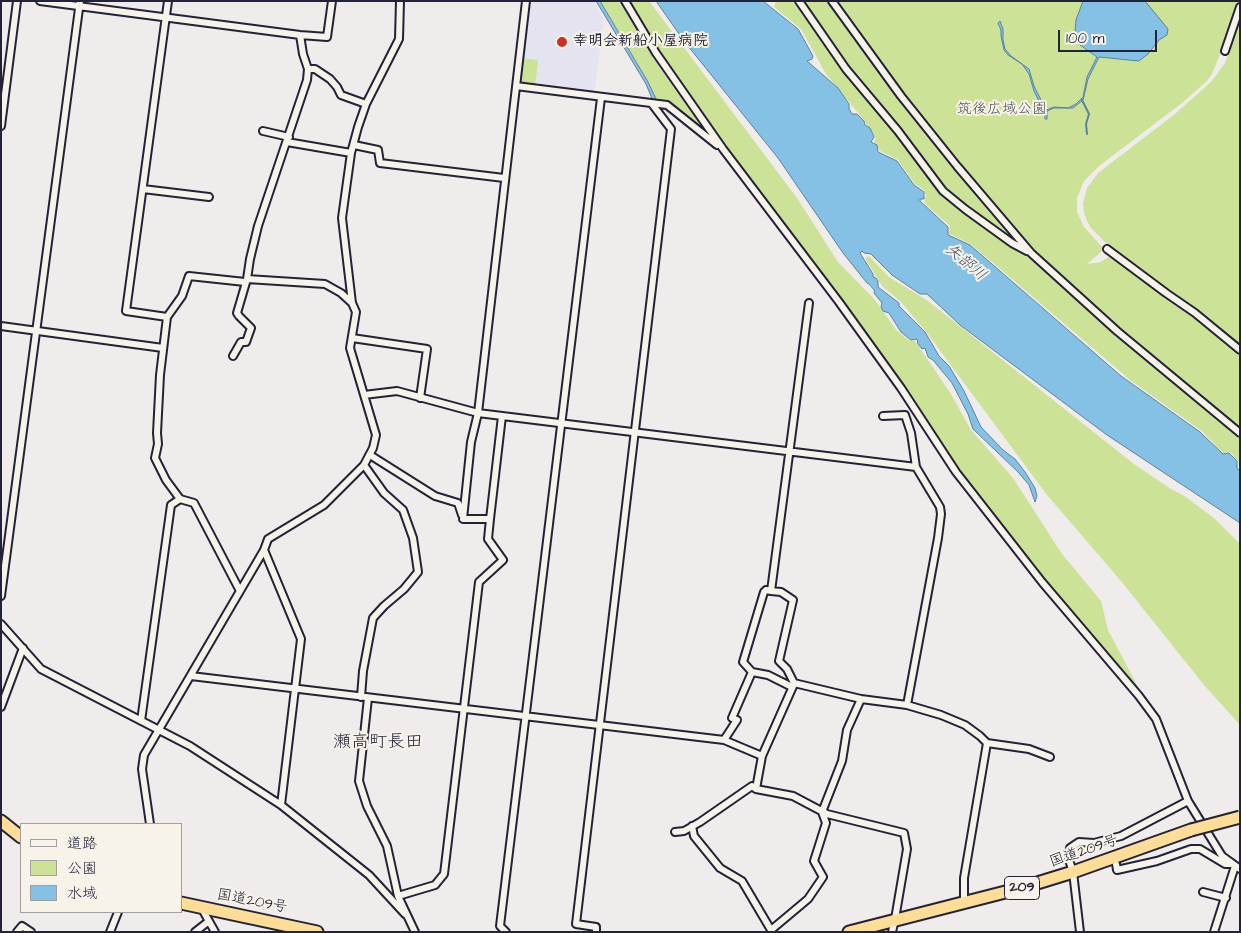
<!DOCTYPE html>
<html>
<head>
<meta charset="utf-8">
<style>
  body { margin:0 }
  #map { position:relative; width:1241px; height:933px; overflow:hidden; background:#efeceb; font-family:"Architects Daughter","Klee One",sans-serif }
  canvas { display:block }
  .frame { position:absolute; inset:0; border:2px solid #22223b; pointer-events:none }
  .legend { position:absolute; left:20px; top:823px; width:162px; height:90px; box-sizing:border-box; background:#f7f3e8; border:1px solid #a29fa3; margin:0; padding:6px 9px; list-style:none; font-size:15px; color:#22223b }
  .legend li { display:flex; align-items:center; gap:10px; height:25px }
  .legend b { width:25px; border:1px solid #a29fa3 }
  .scale { position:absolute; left:1058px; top:30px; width:99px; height:22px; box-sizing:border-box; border:2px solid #22223b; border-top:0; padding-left:6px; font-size:15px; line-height:18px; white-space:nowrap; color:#22223b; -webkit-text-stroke:4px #f7f3e8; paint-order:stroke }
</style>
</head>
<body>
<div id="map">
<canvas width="1241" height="933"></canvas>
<div class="frame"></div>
<ul class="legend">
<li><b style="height:6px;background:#f7f3e8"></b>道路</li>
<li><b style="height:14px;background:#cce297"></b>公園</li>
<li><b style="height:14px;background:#84c1e4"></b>水域</li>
</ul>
<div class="scale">100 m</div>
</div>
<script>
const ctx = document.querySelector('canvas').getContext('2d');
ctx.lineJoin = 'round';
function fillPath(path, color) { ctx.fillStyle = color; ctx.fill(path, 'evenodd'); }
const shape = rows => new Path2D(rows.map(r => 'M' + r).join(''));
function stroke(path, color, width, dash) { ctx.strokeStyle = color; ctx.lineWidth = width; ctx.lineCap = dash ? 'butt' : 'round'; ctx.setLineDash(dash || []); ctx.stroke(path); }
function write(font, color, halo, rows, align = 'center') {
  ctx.font = font + ' "Architects Daughter","Klee One",sans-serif'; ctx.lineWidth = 4; ctx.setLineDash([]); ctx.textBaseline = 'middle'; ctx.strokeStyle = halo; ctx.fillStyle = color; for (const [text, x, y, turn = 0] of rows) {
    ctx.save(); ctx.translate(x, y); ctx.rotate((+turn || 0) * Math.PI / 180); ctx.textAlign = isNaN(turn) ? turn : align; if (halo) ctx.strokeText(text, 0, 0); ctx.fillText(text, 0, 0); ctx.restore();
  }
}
const built = shape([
  [528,1,594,1,604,20,594,93,520,84]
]);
const green = shape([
  [600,1,619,1,654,59,710,138,690,118,657,101,648,82],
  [626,1,649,1,797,198,838,262,875,300,897,331,909,340,915,341,951,394,971,430,1013,478,1062,554,1101,601,1108,630,1148,706,1001,527,914,405,702,119],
  [776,1,793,1,800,11,794,1,1240,1,1233,23,1212,74,1206,82,1182,103,1099,166,1084,181,1077,198,1077,212,1084,227,1103,248,1101,252,1087,264,1101,262,1108,257,1113,257,1116,253,1091,228,1087,221,1084,213,1083,203,1087,188,1098,173,1175,114,1212,81,1225,63,1236,30,1240,14,1240,468,1239,462,1230,452,1223,453,1203,432,1130,380,971,244,949,234,950,226,924,203,926,195,923,189,915,184,898,160,880,151,874,142,876,139,864,120,826,74,801,29,774,7],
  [521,58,537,60,538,62,535,86,520,84,518,82],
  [869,256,889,277,928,301,1134,464,1171,489,1186,497,1215,519,1240,544,1240,725,1204,685,1121,581,1047,495,927,333,901,302,882,286,865,258]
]);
const water = shape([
  [596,1,600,1,648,82,657,101,653,101,646,84,596,1],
  [656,1,763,1,798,29,813,56,812,59,807,61,838,88,849,104,849,109,852,114,857,114,864,121,865,125,870,128,874,137,871,142,877,145,878,152,897,161,914,185,924,192,924,199,920,199,920,201,948,227,948,235,970,245,1121,376,1200,432,1223,454,1229,453,1237,461,1237,468,1240,471,1240,523,1107,435,960,325,927,294,920,294,892,275,871,254,864,253,862,251,860,253,873,274,873,277,876,278,878,281,878,287,899,303,899,306,925,332,939,356,949,366,964,391,981,427,1003,450,1015,459,1025,472,1035,488,1037,496,1035,502,1029,485,1018,472,973,429,968,414,952,383,933,360,928,357,925,348,922,349,918,344,917,339,911,340,901,332,889,313,883,311,881,307,882,303,874,293,875,291,869,284,867,283,843,253,778,158,684,41,656,1],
  [1083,1,1145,1,1168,29,1167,35,1159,40,1148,54,1139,61,1099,57,1088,79,1083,100,1073,108,1054,108,1047,111,1047,119,1045,119,1045,113,1034,91,1029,74,1022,64,1008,55,1004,50,1001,36,1001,30,998,23,1000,21,1003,29,1003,40,1005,49,1011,56,1029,69,1034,86,1046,110,1054,107,1068,108,1076,104,1083,97,1087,77,1097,57,1080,45,1075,33,1076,20,1083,1]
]);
const stream = shape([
  [1082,100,1089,114,1086,124,1087,134]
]);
const street = shape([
  [40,1,300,35,327,37,332,1],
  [625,1,656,53,723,149,839,302,901,388,956,472,1042,582,1139,696,1156,719,1188,801,1222,856,1240,869],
  [799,1,846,69,898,131,943,191,965,209,1012,243,1027,251],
  [832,1,901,96,957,166,1031,253,1117,331,1240,433],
  [1225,51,1240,7],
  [308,69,315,69,330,79,337,87,341,95,366,104],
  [516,86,667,105,717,145],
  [1,126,17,1],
  [263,131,289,137],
  [287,142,351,153],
  [354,145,378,150,380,163,504,178],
  [143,189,209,197],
  [1107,249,1166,293,1195,313,1240,350],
  [247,279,325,284,341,293,352,303],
  [167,317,126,311,168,1],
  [1,326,163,348],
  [352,338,427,349,420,398],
  [233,356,241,342,246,342,251,328,239,316,237,313,247,279,250,259,258,226,307,80,308,69,303,54,300,35],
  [364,395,397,391,478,413,916,467,940,507,941,514,938,538,907,705],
  [883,416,905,415,911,433,916,467],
  [370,455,435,496,458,503,462,515],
  [490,519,502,416],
  [264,550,301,639,281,805],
  [240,591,194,503,180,499,166,480,155,458,158,444,157,433,160,375,167,317,182,296,189,276,245,282],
  [771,591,781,592,793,600,779,661,787,669,794,683,861,699,907,705,941,715,965,725,980,736,987,743,964,878,964,902],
  [1,596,80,1],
  [1,624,41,669,190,746,281,805,369,875,405,914],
  [191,676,724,740,762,756],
  [792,687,768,675,752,672,743,662,764,592,766,590,771,591,809,303],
  [361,697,363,671,373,618,384,606,404,589,418,572,413,538,403,510,384,493,364,465],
  [368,698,359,781,367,806,387,846,398,896,415,932],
  [1,707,23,648],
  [141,721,171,505,180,499],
  [724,740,737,720,732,718,752,672],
  [987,743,1029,749,1050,757],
  [756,789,762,756,794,684],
  [150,824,142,769,144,755,264,550,268,539,324,505,364,465,373,448,376,435,350,348,356,312,352,303,342,218,351,153,358,127,366,104,399,39,400,1],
  [692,826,694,836,720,868,742,881,771,930],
  [675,832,684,831,700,822,752,786,756,789,793,796,827,814,904,833,907,849,895,919,892,932],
  [1116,864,1117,870,1157,861,1191,849,1200,849,1225,864,1231,864],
  [1203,892,1226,898],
  [398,896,435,885,444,874,479,582,503,560,488,539,490,519,463,519,471,442,478,413,526,1],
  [201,907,215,932],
  [17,932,22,926,31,932],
  [110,932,118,912],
  [195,932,209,921],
  [506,932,500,926,601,98],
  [596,932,596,927,576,924,671,129,652,104],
  [771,932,771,930,808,899,823,877,814,861,826,823,822,812,842,761,847,730,861,699],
  [1080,932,1073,872,1069,860,1070,848,1079,842,1094,843,1121,836,1188,801],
  [1214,932,1235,866]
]);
const highway = shape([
  [1,821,21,837],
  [181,903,317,932],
  [849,932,1021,888,1073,872,1191,830]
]);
const highwayBridge = shape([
  [1191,830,1240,817]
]);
const markers = [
  [562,42,6,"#c8321e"]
];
const shields = [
  [1022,888,35]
];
const shieldNames = [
  ["209",1022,888]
];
const poiNames = [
  ["幸明会新船小屋病院",573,42]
];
const parkNames = [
  ["筑後広域公園",1002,110]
];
const streetNames = [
  ["国道209号",1084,852,-19],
  ["国道209号",252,902,11]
];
const waterNames = [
  ["矢部川",965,263,40]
];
const quarterNames = [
  ["瀬高町長田",378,743]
];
fillPath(built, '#e5e3ef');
fillPath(green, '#cce297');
fillPath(water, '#84c1e4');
stroke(water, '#5d81a0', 1);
stroke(stream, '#5d81a0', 2);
stroke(street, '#22223b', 10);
stroke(highway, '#22223b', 15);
stroke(street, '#f7f3e8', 6);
stroke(highway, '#fedd96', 11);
stroke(highwayBridge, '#22223b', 15, []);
stroke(highwayBridge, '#fedd96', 11);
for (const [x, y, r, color] of markers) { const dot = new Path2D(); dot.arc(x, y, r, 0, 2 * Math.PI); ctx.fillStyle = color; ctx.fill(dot); stroke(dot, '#f7f3e8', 2); }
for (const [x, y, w] of shields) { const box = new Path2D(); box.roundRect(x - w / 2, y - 11.5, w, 23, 4); ctx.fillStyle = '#f7f3e8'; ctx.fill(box); stroke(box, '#22223b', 1); }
write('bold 14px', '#22223b', null, shieldNames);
write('bold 15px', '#22223b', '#f7f3e8', poiNames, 'left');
write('15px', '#4c5252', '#f7f3e8', parkNames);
write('15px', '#22223b', '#f7f3e8', streetNames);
write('italic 16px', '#3f526e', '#f7f3e8', waterNames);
write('18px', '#22223b', '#f7f3e8', quarterNames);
</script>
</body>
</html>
